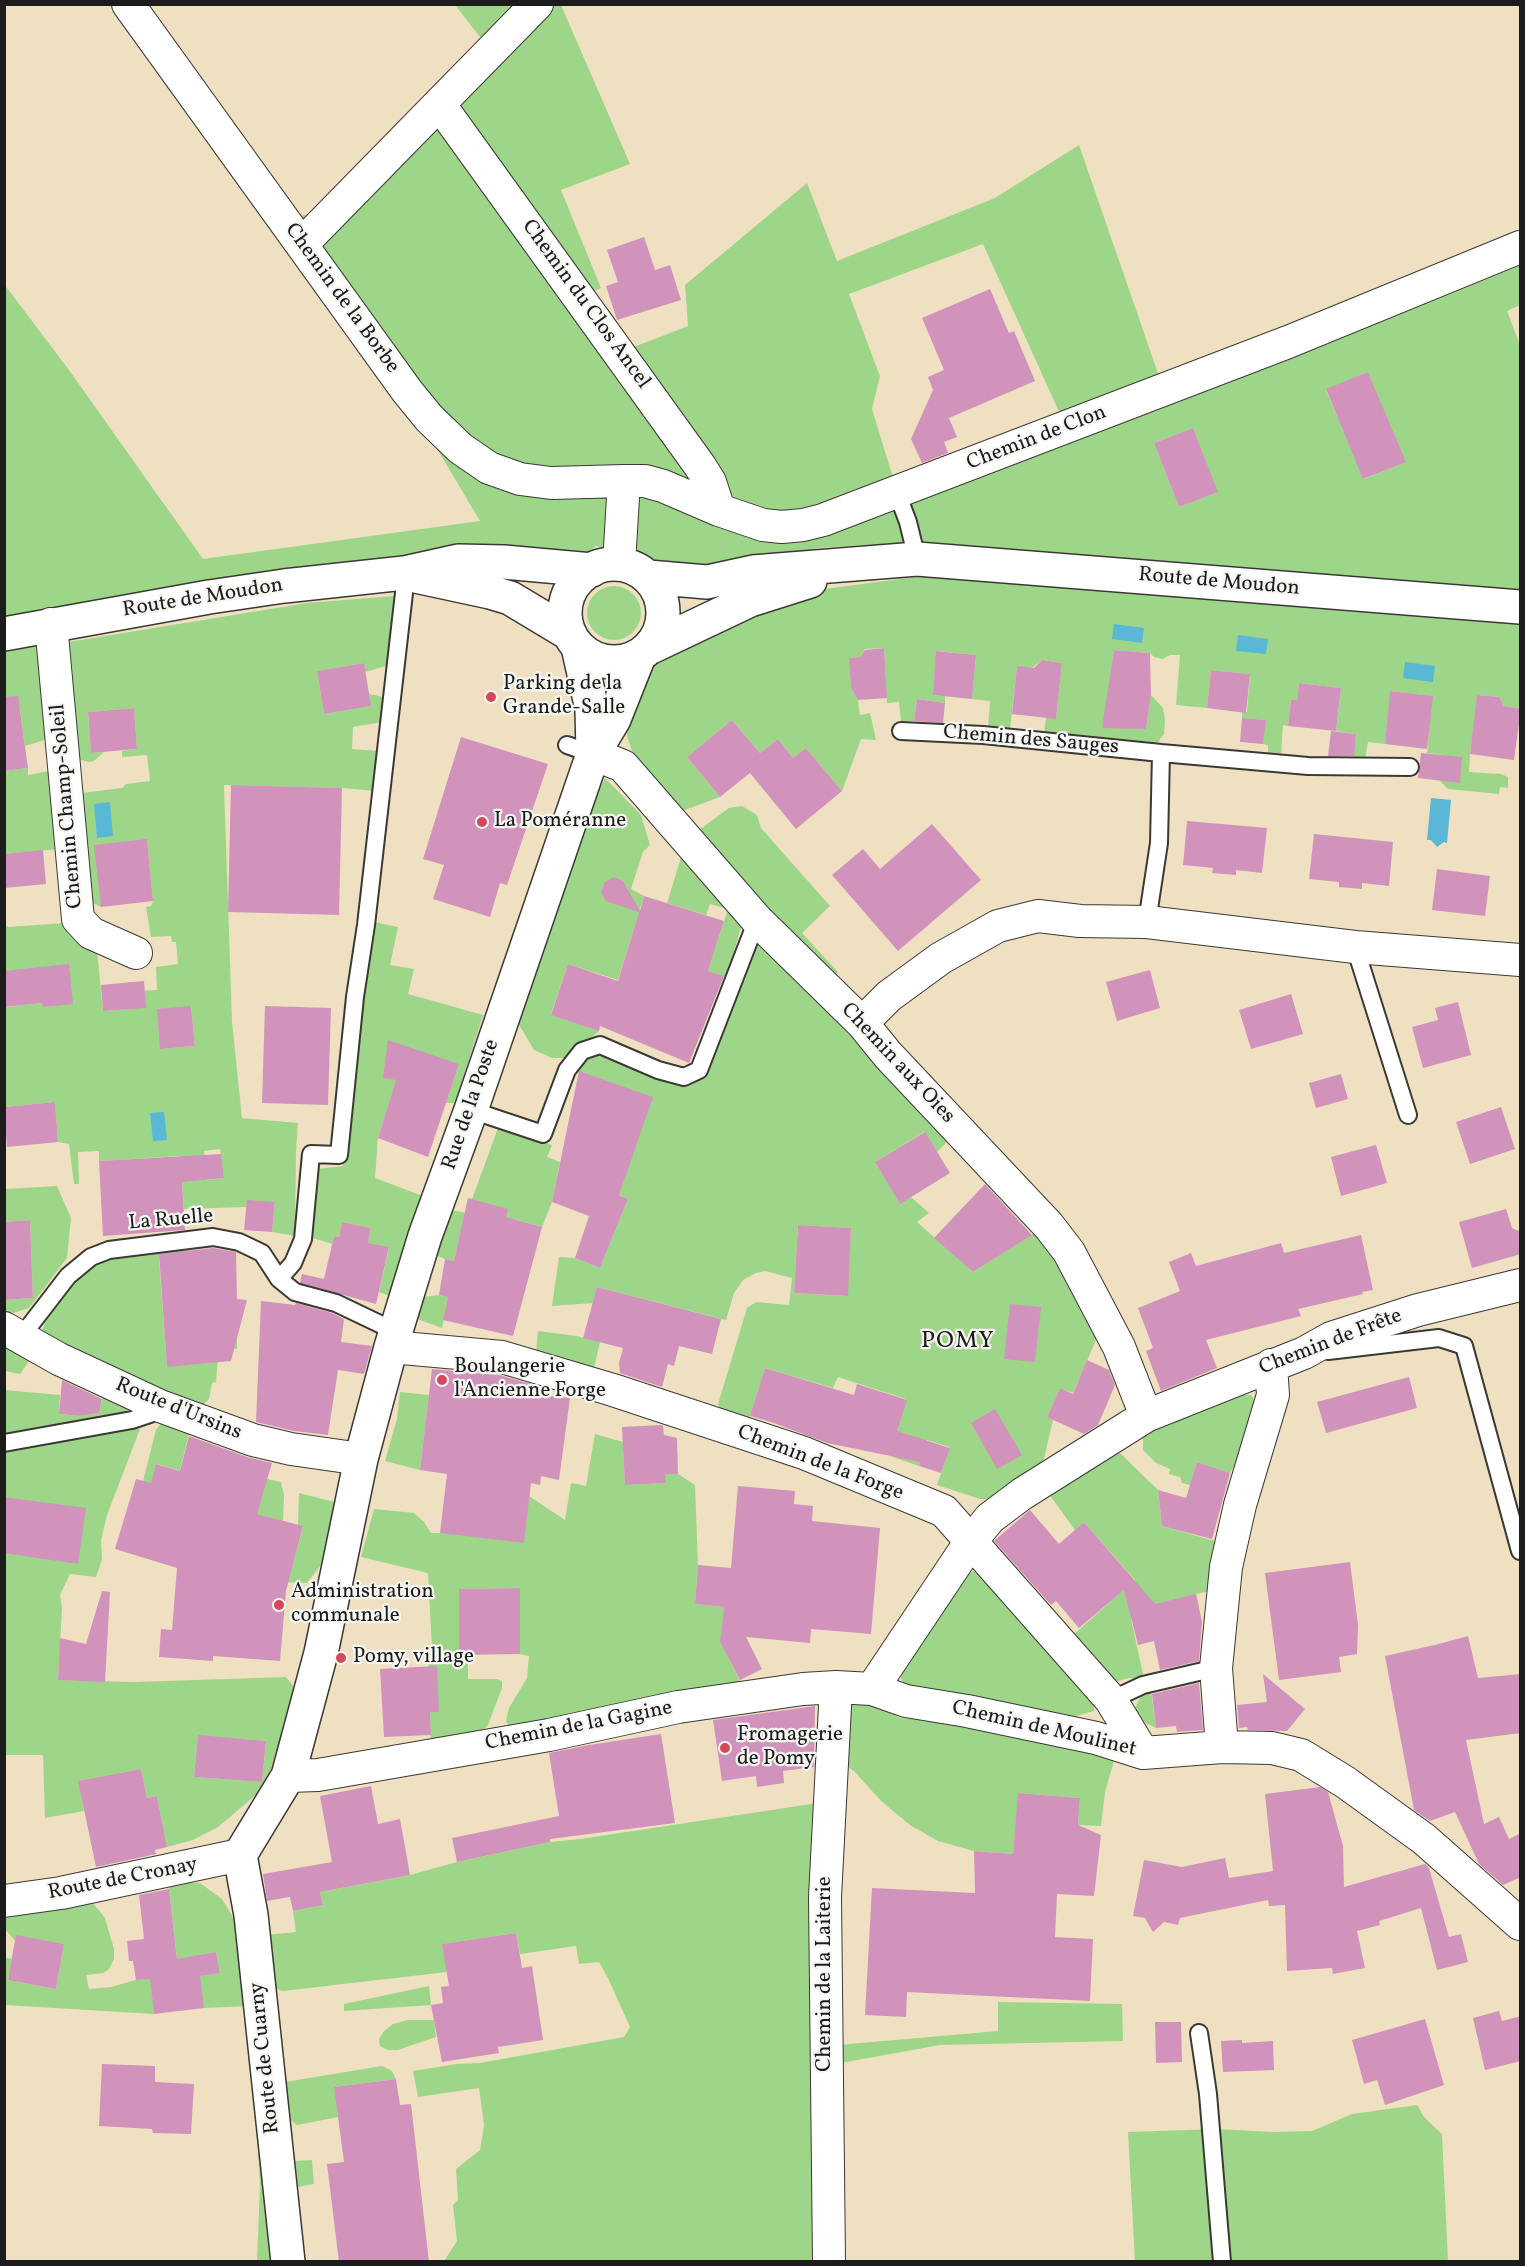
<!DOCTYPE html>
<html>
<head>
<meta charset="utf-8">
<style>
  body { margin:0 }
  #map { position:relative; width:1525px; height:2266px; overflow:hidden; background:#efe0c1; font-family:Vollkorn,serif }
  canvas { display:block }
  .frame { position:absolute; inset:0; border:6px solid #1c1c1c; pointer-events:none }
</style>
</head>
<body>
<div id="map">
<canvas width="1525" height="2266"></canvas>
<div class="frame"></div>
</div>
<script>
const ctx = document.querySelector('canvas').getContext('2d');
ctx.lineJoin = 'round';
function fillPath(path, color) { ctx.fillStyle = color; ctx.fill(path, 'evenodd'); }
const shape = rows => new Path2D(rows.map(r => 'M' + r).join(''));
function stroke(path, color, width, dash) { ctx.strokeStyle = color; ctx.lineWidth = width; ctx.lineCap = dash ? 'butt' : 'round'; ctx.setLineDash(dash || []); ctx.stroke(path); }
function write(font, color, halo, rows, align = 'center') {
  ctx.font = font + ' Vollkorn,serif'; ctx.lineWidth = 4.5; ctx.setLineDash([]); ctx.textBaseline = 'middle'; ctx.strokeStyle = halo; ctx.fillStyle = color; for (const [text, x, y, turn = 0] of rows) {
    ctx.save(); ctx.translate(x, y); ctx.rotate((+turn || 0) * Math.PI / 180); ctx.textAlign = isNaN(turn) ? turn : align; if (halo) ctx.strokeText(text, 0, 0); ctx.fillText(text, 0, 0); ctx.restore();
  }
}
const green = shape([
  [455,5,561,5,630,164,561,190,601,288,575,300,613,355,688,326,685,285,807,183,837,261,995,198,1079,145,1161,382,1520,242,1520,305,1507,311,1520,345,1520,594,910,546,868,545,817,548,705,575,663,569,645,558,596,546,583,556,5,621,4,284,69,370,203,559,480,521,436,447,398,398,297,216,311,214,484,42],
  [983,244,1061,416,895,484,872,409,880,376,849,294],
  [1368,372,1405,462,1364,479,1326,390],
  [1193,428,1217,492,1179,507,1154,443],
  [914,577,970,577,1520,611,1520,726,1518,725,1520,709,1504,706,1499,697,1478,695,1470,754,1469,772,1501,774,1508,777,1508,788,1500,787,1499,794,1448,789,1440,781,1443,755,1427,753,1432,696,1391,691,1385,744,1368,742,1365,759,1353,759,1356,734,1336,731,1341,688,1299,683,1297,700,1291,700,1288,726,1283,725,1281,754,1268,753,1268,745,1263,744,1265,720,1242,718,1242,712,1247,712,1250,674,1211,670,1207,708,1176,705,1180,655,1170,655,1163,659,1154,657,1150,653,1114,650,1103,727,1146,729,1151,695,1163,708,1165,720,1164,734,1158,742,1146,746,1044,734,1046,717,1056,718,1062,663,1042,660,1032,668,1017,667,1010,729,988,727,990,701,972,699,976,655,937,651,933,695,945,696,945,703,917,699,914,721,901,721,899,702,887,703,884,648,865,649,860,657,850,658,851,688,858,700,860,715,870,713,876,740,861,739,842,791,806,748,793,758,778,739,760,753,732,720,687,757,720,797,682,811,634,757,627,736,627,718,645,676,655,664,679,650,791,599,825,589],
  '587 613a27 27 0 1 1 54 0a27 27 0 1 1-54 0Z',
  [394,596,386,666,365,672,364,663,317,671,324,714,370,706,369,694,384,697,383,722,353,727,352,749,379,751,376,791,342,788,224,785,232,1022,242,1118,298,1123,296,1152,295,1236,272,1232,275,1203,246,1207,184,1209,180,1156,99,1161,99,1151,78,1152,79,1184,74,1184,69,1144,58,1142,55,1102,4,1107,5,1007,42,1003,65,1005,5,971,4,909,6,925,8,927,65,923,68,934,97,950,103,1011,130,1009,128,982,132,982,133,991,157,990,156,967,178,964,176,942,172,942,171,936,151,937,146,907,151,906,153,901,147,839,101,907,82,897,74,794,122,788,126,784,150,781,147,755,122,757,122,751,137,749,134,708,88,712,91,753,104,752,94,761,89,762,78,759,62,643,307,603],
  [191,1006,195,1046,160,1049],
  [220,1149,224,1178,207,1180,204,1151],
  [43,641,51,738,25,746,20,709,5,711,4,649],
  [28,768,28,775,54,770,59,849,5,854,4,771],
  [605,778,641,815,650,845,643,852,631,889,644,896,618,980,568,964,551,1014,599,1031,580,1048,565,1058,552,1058,534,1050,518,1023,575,841],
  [742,806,757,815,761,828,830,906,802,933,838,972,833,977,695,833,729,808],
  [683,851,743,920,727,977,708,971,728,909,710,904,706,915,667,903],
  [374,922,398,927,390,965,414,969,408,994,483,1015,455,1103,446,1103,459,1064,395,1084,378,1138,375,1178,428,1198,392,1297,379,1292,389,1248,368,1243,371,1228,342,1222,339,1237,334,1236,332,1244,310,1237,317,1169,343,1166,362,997],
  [758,939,901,1089,948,1141,937,1152,924,1132,875,1162,900,1203,911,1197,929,1213,917,1222,973,1272,1038,1231,1062,1262,1096,1323,1096,1340,1073,1393,1060,1388,1047,1417,1053,1420,1043,1463,991,1499,980,1499,937,1485,950,1447,927,1440,919,1466,890,1456,906,1399,838,1377,833,1388,765,1368,749,1420,723,1417,718,1404,747,1308,756,1302,789,1305,792,1278,765,1271,756,1273,743,1280,734,1293,726,1320,597,1287,593,1303,552,1306,559,1257,575,1258,600,1268,628,1199,612,1191,652,1097,578,1071,583,1054,598,1052,667,1083,687,1087,697,1081,705,1072],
  [798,1225,851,1228,847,1296,794,1293],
  [498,1128,552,1145,547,1157,560,1162,552,1202,542,1227,514,1219,510,1231,464,1218,454,1261,445,1259,434,1254,450,1210,467,1213],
  [57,1186,71,1218,67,1258,29,1308,10,1314,5,1313,5,1300,33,1298,30,1220,5,1222,5,1189],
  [189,1248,190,1256,159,1259,167,1366,210,1363,211,1337,237,1337,237,1349,219,1347,216,1382,212,1383,209,1399,203,1405,196,1407,40,1336,47,1317,76,1277,105,1260],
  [439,1295,448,1297,442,1328,417,1319,424,1297],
  [538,1331,577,1336,600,1342,591,1381,535,1364],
  [4,1335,36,1351,20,1374,5,1371],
  [5,1390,60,1395,59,1414,80,1416,99,1413,104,1392,124,1402,128,1410,118,1414,5,1436],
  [400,1392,429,1395,420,1470,385,1461,397,1419],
  [1234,1394,1251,1395,1258,1407,1241,1470,1234,1466,1230,1473,1197,1462,1190,1485,1182,1483,1180,1477,1169,1474,1170,1469,1156,1463,1143,1450,1143,1434],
  [161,1423,190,1430,178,1478,178,1470,157,1464,151,1484,143,1481,156,1430],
  [133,1425,140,1429,107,1515,101,1540,102,1559,96,1577,70,1574,60,1595,62,1608,58,1680,134,1682,286,1677,294,1687,278,1749,263,1789,218,1827,193,1840,167,1847,157,1796,147,1798,141,1769,79,1781,84,1811,45,1818,43,1755,5,1755,5,1449],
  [198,1736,266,1741,262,1782,194,1777],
  [595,1434,623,1442,625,1485,665,1483,665,1474,678,1474,695,1485,698,1565,695,1604,724,1607,721,1635,728,1657,740,1681,739,1687,511,1729,506,1721,509,1708,527,1678,529,1656,520,1654,520,1588,459,1589,459,1655,468,1655,468,1679,497,1679,502,1681,502,1688,488,1725,480,1734,431,1741,430,1712,438,1712,428,1667,432,1647,428,1573,361,1557,374,1509,414,1513,424,1522,431,1533,440,1533,529,1496,565,1520,571,1483,586,1486],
  [1111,1452,1121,1454,1158,1490,1162,1526,1222,1543,1210,1591,1196,1594,1199,1606,1164,1613,1161,1603,1142,1607,1143,1616,1131,1619,1144,1679,1129,1678,1111,1683,1073,1635,1135,1580,1084,1522,1075,1530,1046,1490],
  [267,1479,281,1482,284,1495,283,1521,257,1514,290,1575,303,1527,298,1525,299,1493,335,1502,321,1565,307,1583,216,1580],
  [974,1571,1005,1600,1093,1702,1094,1711,1062,1720,909,1692,901,1679,901,1665,961,1577],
  [1151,1691,1156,1728,1140,1720,1134,1710,1141,1696],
  [835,1698,867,1700,900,1718,948,1722,1045,1739,1114,1761,1105,1792,1101,1826,1078,1825,1080,1798,1019,1793,1013,1854,974,1851,938,1841,910,1825,881,1801,855,1772,835,1757],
  [818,1803,838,2045,998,2031,998,2002,1122,2004,1123,2041,940,2045,835,2064,841,2261,444,2261,457,2241,453,2205,458,2200,456,2169,480,2150,484,2125,479,2088,418,2097,413,2071,456,2064,480,2063,624,2037,630,2027,608,1978,599,1962,579,1964,576,1946,520,1954,516,1933,443,1944,447,1972,283,1991,274,1988,267,1935,296,1932,293,1911,323,1905,320,1892,410,1875,457,1862,550,1842,580,1839],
  [174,1881,200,1883,222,1899,239,1927,286,2261,257,2261,260,2185,250,2006,204,2008,152,1992,154,2014,5,2005,4,1957,12,1959,8,1980,56,1989,64,1944,16,1936,15,1941,5,1929,5,1912,88,1897,105,1918,114,1949,114,1959,109,1969,103,1973,86,1975,89,1989,111,1987,136,1980,179,1975,169,1889],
  [216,1952,220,1972,195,1956,196,1956],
  [429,1986,431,2005,344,2011,344,2004],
  [408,2020,434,2020,436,2037,398,2050,388,2050,380,2046,379,2039,384,2031,393,2024],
  [382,2066,392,2071,396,2079,335,2087,338,2117,297,2125,288,2118,285,2082],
  [1417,2105,1424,2117,1442,2134,1448,2261,1135,2261,1128,2132,1217,2129,1273,2132,1312,2131,1352,2114],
  [312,2160,314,2184,298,2187,295,2161]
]);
const water = shape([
  [1114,624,1144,628,1142,643,1112,639],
  [1238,635,1268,639,1266,654,1236,651],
  [1405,662,1435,666,1433,682,1403,678],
  [1431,798,1451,800,1447,843,1444,842,1437,847,1431,840,1427,840],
  [110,802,113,836,97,838,94,804],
  [164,1112,167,1140,153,1141,150,1113]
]);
const building = shape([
  [644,237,655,270,670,265,681,300,617,320,606,286,618,282,607,250],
  [990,289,1009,333,1014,331,1035,381,949,418,957,437,944,442,948,453,922,463,911,439,933,390,928,377,944,370,922,318],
  [1368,372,1406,462,1363,479,1326,389],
  [1193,428,1218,492,1179,507,1154,443],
  [884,648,887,698,858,700,851,688,849,658,860,657,865,650],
  [1114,650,1150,653,1151,695,1146,729,1102,728],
  [936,651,976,655,972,699,933,695],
  [1042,660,1062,663,1056,719,1012,714,1017,666,1034,668],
  [364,663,371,706,324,714,317,671],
  [1211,670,1250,674,1246,713,1207,708],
  [1299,683,1341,688,1336,731,1288,726,1291,700,1297,700],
  [1390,691,1433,696,1427,749,1385,744],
  [1477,695,1499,697,1504,706,1521,709,1514,760,1470,754],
  [18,696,28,768,4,771,4,697],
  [917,699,945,703,943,723,914,721],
  [134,708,137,749,91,753,88,712],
  [1242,718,1266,720,1263,744,1240,742],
  [732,720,760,753,778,739,793,758,806,748,842,791,796,829,750,773,720,797,687,757],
  [1331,731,1356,734,1354,756,1328,756],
  [461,737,548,764,507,885,500,883,490,917,433,899,444,865,423,859],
  [1421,753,1462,757,1460,783,1418,778],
  [231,785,342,788,339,915,228,912],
  [1187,821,1267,828,1262,873,1236,870,1236,875,1212,873,1213,868,1183,865],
  [932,824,981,880,898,951,832,875,863,849,880,869],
  [1314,834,1393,842,1389,886,1362,883,1362,889,1339,887,1339,882,1309,879],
  [147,839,153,901,101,907,94,845],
  [43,850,46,884,4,888,4,854],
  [1437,869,1490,876,1485,916,1432,910],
  [614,877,623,881,640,911,644,896,724,921,708,971,724,976,689,1063,600,1026,599,1031,551,1015,568,964,618,981,639,912,606,901,601,892,605,882],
  [69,964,73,1004,43,1007,42,1003,4,1007,4,971],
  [1150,970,1160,1008,1117,1021,1106,982],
  [144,981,146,1008,103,1011,101,985],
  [1291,994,1303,1034,1251,1049,1239,1010],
  [1458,1002,1471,1055,1423,1068,1412,1027,1438,1020,1435,1008],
  [191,1006,195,1046,160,1049,157,1009],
  [265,1006,331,1008,328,1105,262,1103],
  [388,1040,459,1064,428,1157,378,1138,396,1080,383,1078],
  [579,1071,653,1097,619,1195,628,1199,600,1268,575,1258,589,1216,552,1202],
  [1341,1074,1348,1099,1316,1108,1309,1083],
  [55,1102,58,1142,7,1147,4,1107],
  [1501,1107,1515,1149,1470,1164,1456,1122],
  [925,1132,950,1173,900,1204,875,1162],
  [1376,1145,1387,1183,1341,1196,1331,1157],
  [221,1154,224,1178,182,1182,185,1230,103,1236,99,1161],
  [985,1184,1032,1235,973,1272,934,1238],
  [468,1198,508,1209,506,1217,542,1227,513,1336,443,1320,448,1297,439,1295,445,1259,454,1261],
  [247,1200,275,1202,272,1232,244,1230],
  [1506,1209,1512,1228,1521,1232,1521,1254,1472,1268,1459,1222],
  [30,1220,33,1298,4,1300,4,1222],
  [342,1222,371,1228,368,1243,389,1247,376,1304,300,1283,302,1274,324,1279,334,1236,339,1237],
  [798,1225,851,1228,848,1296,794,1293],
  [1361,1235,1373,1290,1362,1292,1363,1294,1298,1309,1301,1316,1206,1340,1217,1368,1161,1391,1146,1351,1153,1348,1138,1308,1180,1291,1169,1262,1191,1253,1196,1266,1281,1243,1284,1253],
  [213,1248,236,1252,237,1299,247,1300,231,1361,167,1367,159,1254],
  [597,1287,721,1319,712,1354,679,1346,674,1366,668,1364,662,1387,620,1373,619,1363,623,1348,583,1338],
  [261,1301,295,1305,296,1303,332,1313,344,1319,341,1342,372,1346,364,1374,338,1370,328,1435,294,1431,256,1422],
  [1010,1304,1041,1307,1035,1362,1004,1359],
  [1087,1360,1109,1370,1115,1385,1098,1425,1084,1434,1047,1417,1060,1388,1073,1394],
  [765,1368,854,1395,857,1384,907,1400,897,1431,950,1448,941,1473,919,1466,920,1462,827,1443,771,1422,750,1416],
  [432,1369,499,1375,531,1384,530,1394,570,1398,559,1480,541,1476,540,1485,531,1483,524,1543,440,1533,447,1474,420,1470],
  [1409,1377,1417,1408,1326,1433,1317,1402],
  [62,1380,102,1399,99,1413,80,1416,59,1414],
  [995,1409,1022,1455,997,1469,971,1423],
  [662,1425,663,1426,664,1435,677,1438,678,1474,665,1474,666,1483,625,1485,622,1427],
  [189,1436,247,1457,272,1463,257,1514,303,1526,286,1591,280,1661,213,1656,213,1661,159,1657,161,1629,172,1630,177,1568,115,1549,136,1479,151,1483,156,1464,180,1471],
  [1197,1462,1230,1473,1212,1539,1162,1526,1158,1490,1186,1498],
  [738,1486,795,1491,794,1504,813,1506,812,1521,880,1528,871,1634,811,1629,810,1643,746,1637,762,1669,740,1680,720,1642,724,1607,695,1604,698,1565,731,1568],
  [4,1497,86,1508,78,1564,4,1553],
  [1030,1510,1059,1544,1084,1522,1155,1604,1196,1594,1202,1622,1199,1661,1160,1670,1154,1641,1138,1645,1124,1590,1079,1628,1056,1601,1051,1605,994,1541],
  [1350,1562,1358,1625,1357,1654,1339,1657,1341,1672,1279,1680,1265,1573],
  [520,1588,520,1654,459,1655,459,1589],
  [102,1591,110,1592,105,1682,58,1680,60,1638,86,1644],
  [1468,1636,1478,1678,1521,1674,1521,1733,1466,1740,1484,1824,1499,1817,1509,1839,1521,1833,1521,1877,1503,1885,1479,1864,1455,1812,1430,1821,1414,1810,1385,1656,1435,1645],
  [437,1666,439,1712,430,1712,431,1735,384,1737,380,1669],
  [1263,1674,1305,1709,1287,1731,1248,1730,1247,1727,1239,1728,1237,1705,1267,1702],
  [1199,1683,1203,1730,1177,1732,1176,1726,1156,1728,1152,1694],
  [815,1706,814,1767,783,1771,784,1783,757,1787,756,1776,722,1781,713,1720],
  [661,1734,675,1823,550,1839,550,1842,457,1862,452,1838,559,1816,549,1753,589,1745],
  [198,1735,266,1741,262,1782,194,1777],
  [141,1769,147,1798,157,1796,167,1847,155,1850,156,1854,96,1867,78,1781],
  [371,1786,378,1824,400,1819,410,1875,320,1892,323,1905,293,1911,290,1897,267,1901,263,1874,332,1862,320,1796],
  [1320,1787,1328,1792,1343,1846,1344,1887,1425,1864,1429,1868,1449,1937,1461,1934,1468,1962,1437,1970,1421,1908,1379,1921,1380,1925,1357,1931,1365,1968,1333,1974,1332,1968,1287,1971,1285,1905,1269,1906,1268,1900,1180,1918,1178,1925,1164,1922,1153,1932,1145,1918,1133,1916,1144,1860,1182,1867,1225,1858,1229,1878,1273,1871,1265,1794],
  [1018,1793,1080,1798,1078,1825,1101,1835,1094,1896,1057,1894,1055,1937,1093,1939,1090,2001,907,1992,906,2017,865,2015,872,1888,975,1893,974,1851,1013,1854],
  [169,1889,177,1959,216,1952,220,1973,200,1976,204,2008,154,2014,150,1979,136,1980,133,1961,129,1961,127,1941,144,1939,139,1895],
  [516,1933,522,1968,532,1966,543,2040,498,2047,499,2053,442,2062,431,2005,443,2003,441,1987,449,1986,442,1944],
  [16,1935,64,1944,56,1989,8,1980],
  [1499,2011,1502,2021,1521,2016,1521,2061,1485,2070,1473,2018],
  [1425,2019,1444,2085,1385,2105,1377,2080,1364,2084,1352,2040],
  [1155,2022,1181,2022,1182,2062,1156,2063],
  [1242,2040,1242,2043,1273,2041,1274,2070,1223,2072,1221,2041],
  [102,2064,155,2066,155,2082,194,2084,191,2134,153,2133,152,2129,99,2126],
  [396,2079,400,2105,411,2104,429,2262,339,2262,327,2164,344,2162,334,2087]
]);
const service = shape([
  [897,493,908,522,917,559],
  [901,731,983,735,1161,753,1159,843,1147,922],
  [567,745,593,754],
  [1161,753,1308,766,1410,767],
  [1355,947,1408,1115],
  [471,1110,543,1134,567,1070,582,1051,600,1045,658,1070,684,1077,699,1070,757,920],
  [279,1279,293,1263,303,1239,311,1154,339,1155,355,997,366,925,404,593,404,573],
  [21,1337,68,1276,91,1257,109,1250,213,1237,239,1242,262,1253,279,1279,295,1292,336,1303,384,1326,390,1342],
  [1328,1351,1439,1338,1464,1346,1520,1551],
  [4,1443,132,1420,150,1414,160,1406],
  [1111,1700,1143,1685,1216,1668],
  [1199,2033,1208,2094,1222,2262]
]);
const minor = shape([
  [128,4,407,391,429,418,460,448,489,468,520,479,551,483,624,481],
  [440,105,700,466,710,482,719,510],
  [302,244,537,4],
  [619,564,624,481,645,481,663,486,719,510,763,525,782,527,803,525,823,520,1288,342,1520,247],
  [51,624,78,919,91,933,136,953],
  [593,754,623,766,757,920,862,1023,888,1055,1049,1226,1069,1252,1119,1347,1146,1416],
  [862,1023,889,996,941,958,998,926,1038,916,1080,921,1147,922,1355,947,1520,960],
  [4,1328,59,1359,160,1406,253,1440,291,1449,361,1459],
  [391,1347,502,1357,613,1390,804,1453,944,1511,1111,1700,1143,1753],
  [872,1689,971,1541,990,1518,1022,1494,1146,1416,1304,1353,1331,1338,1418,1310,1520,1285],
  [1222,1747,1216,1668,1226,1567,1240,1505,1273,1395,1271,1365],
  [288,1776,318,1775,549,1735,678,1707,803,1689,836,1687,872,1689,906,1701,967,1711,1096,1738,1143,1753,1222,1747,1272,1748,1301,1755,1345,1782,1424,1839,1520,1924],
  [4,1901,61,1893,240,1855],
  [829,2262,825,1897,836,1687]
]);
const tertiary = shape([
  [578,647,592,709,593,754],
  [288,2262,251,1915,240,1855,288,1776,321,1653,361,1459,391,1347,425,1236,471,1110,593,754,614,719,639,656]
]);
const secondary = shape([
  '565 613a49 49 0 1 1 98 0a49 49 0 1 1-98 0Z',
  [411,575,490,592,510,598,570,634],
  [648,577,707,582,753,572,917,559,1520,607],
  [4,634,209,597,284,586,404,573,458,561,504,562,592,570],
  [651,647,750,600,810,581]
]);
const markers = [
  [491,697,6,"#d1495b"],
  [482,822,6,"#d1495b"],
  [442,1380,6,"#d1495b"],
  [279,1605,6,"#d1495b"],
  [341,1658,6,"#d1495b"],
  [725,1748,6,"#d1495b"]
];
const streetNames = [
  ["Chemin de la Borbe",341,299,54],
  ["Chemin du Clos Ancel",585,305,54],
  ["Chemin de Clon",1037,439,-21],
  ["Route de Moudon",1219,583,5],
  ["Route de Moudon",203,599,-9],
  ["Chemin des Sauges",1031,741,5],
  ["Chemin Champ-Soleil",68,806,-95],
  ["Chemin aux Oies",897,1064,47],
  ["Rue de la Poste",472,1105,-71],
  ["La Ruelle",171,1221,-5],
  ["Chemin de Frête",1331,1343,-21],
  ["Route d'Ursins",178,1410,22],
  ["Chemin de la Forge",820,1464,21],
  ["Chemin de la Gagine",579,1727,-11],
  ["Chemin de Moulinet",1044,1730,13],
  ["Route de Cronay",123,1880,-11],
  ["Chemin de la Laiterie",826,1974,-90],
  ["Route de Cuarny",266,2058,-96]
];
const poiNames = [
  ["Parking de la",503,685],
  ["Grande-Salle",503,709],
  ["La Poméranne",494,822],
  ["Boulangerie",454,1368],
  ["l'Ancienne Forge",454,1392],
  ["Administration",291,1593],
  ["communale",291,1617],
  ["Pomy, village",353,1658],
  ["Fromagerie",737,1736],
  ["de Pomy",737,1760]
];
const quarterNames = [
  ["POMY",958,1343]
];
fillPath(green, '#9ed689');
fillPath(water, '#58b8d6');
fillPath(building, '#d193bb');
stroke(service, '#3c3935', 20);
stroke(minor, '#3c3935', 34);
stroke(tertiary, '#3c3935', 36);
stroke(secondary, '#3c3935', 36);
stroke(service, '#fff', 16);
stroke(minor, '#fff', 32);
stroke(tertiary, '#fff', 33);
stroke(secondary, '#fff', 33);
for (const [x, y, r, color] of markers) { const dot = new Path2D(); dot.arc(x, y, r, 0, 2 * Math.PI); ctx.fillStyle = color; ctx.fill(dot); stroke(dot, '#f6f6f2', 2); }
write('21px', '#1c1c1c', '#f6f6f2', streetNames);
write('21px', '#1c1c1c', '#f6f6f2', poiNames, 'left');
ctx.letterSpacing = '1.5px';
write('24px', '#1c1c1c', '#f6f6f2', quarterNames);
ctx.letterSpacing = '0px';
</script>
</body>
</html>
